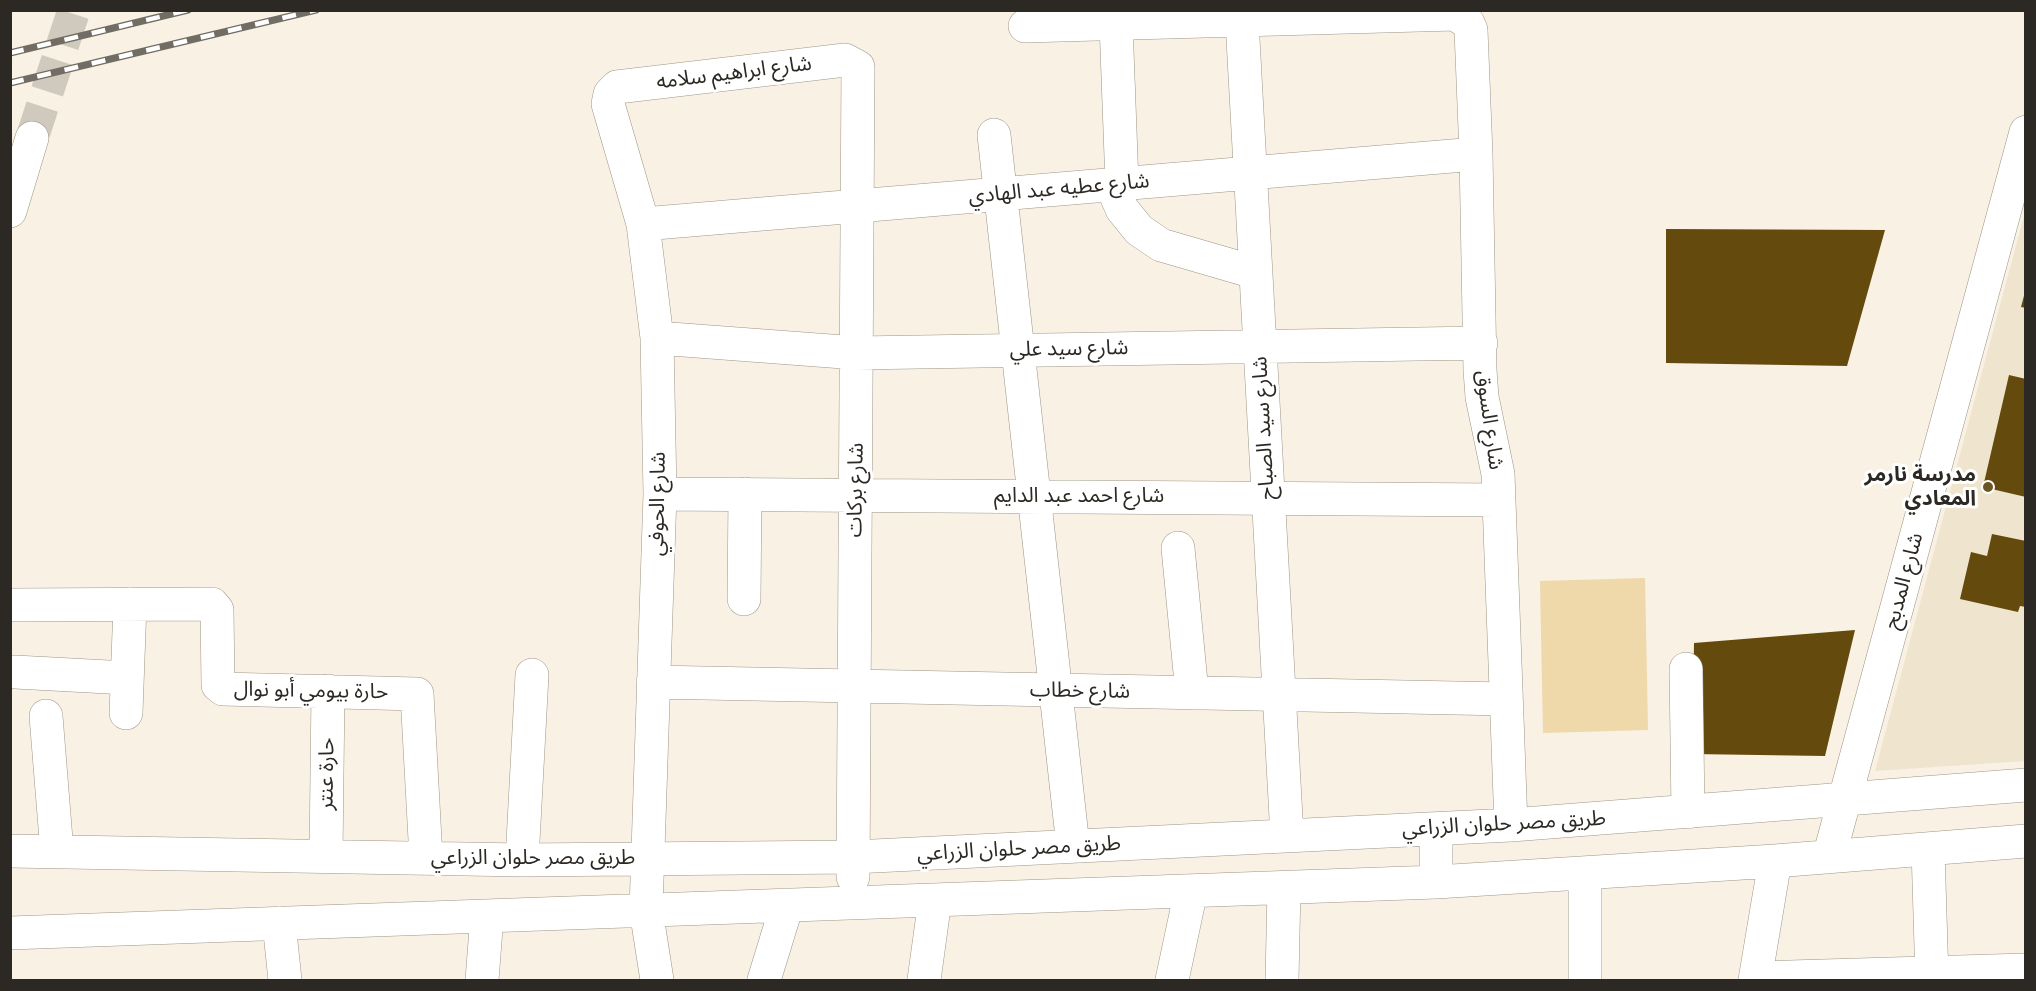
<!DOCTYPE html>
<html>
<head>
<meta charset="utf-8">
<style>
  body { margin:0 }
  #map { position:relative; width:2036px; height:991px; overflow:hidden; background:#f9f1e3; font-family:Merriweather,serif }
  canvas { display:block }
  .frame { position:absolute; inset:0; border:12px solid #2c2924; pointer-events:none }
</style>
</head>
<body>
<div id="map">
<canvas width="2036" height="991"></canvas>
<div class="frame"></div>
</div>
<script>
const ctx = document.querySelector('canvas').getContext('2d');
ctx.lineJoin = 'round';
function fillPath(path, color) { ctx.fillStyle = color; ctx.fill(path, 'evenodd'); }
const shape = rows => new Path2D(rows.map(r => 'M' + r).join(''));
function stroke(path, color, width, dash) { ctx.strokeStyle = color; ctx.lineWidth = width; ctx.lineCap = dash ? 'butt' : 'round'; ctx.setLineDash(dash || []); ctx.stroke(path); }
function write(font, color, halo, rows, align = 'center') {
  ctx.font = font + ' Merriweather,"Noto Sans Arabic",serif'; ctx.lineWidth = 6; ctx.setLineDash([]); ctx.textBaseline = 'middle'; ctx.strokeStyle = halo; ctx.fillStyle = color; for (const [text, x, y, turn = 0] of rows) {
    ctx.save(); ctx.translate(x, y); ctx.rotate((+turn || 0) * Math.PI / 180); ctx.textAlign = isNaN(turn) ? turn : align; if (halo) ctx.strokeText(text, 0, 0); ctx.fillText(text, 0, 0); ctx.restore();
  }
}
const built = shape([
  [2025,212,2025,761,1875,771]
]);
const green = shape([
  [1645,578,1648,730,1543,733,1540,581]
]);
const building = shape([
  [1666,229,1885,230,1847,366,1666,363],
  [2025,292,2026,292,2026,308,2021,307],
  [2009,375,2026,379,2026,497,1983,487],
  [1992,534,2026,541,2026,607,2020,606,2018,612,1960,599,1971,552,1987,556],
  [1855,630,1825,756,1692,754,1694,643]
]);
const minorTunnel = shape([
  [32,138,74,10]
]);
const minor = shape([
  [1242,21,1287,836],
  [1116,23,1122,184],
  [1025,26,1455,14,1468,23,1471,30,1476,154,1480,370,1482,397,1498,474,1511,825],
  [994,135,1073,846],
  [1111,184,1122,209,1139,230,1161,245,1254,272],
  [10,211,32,138],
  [643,224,1476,154],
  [657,338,857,353,1481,343],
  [660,494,1498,500],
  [1178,548,1192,693],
  [744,599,745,494],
  [10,605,212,604,217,610,218,685,223,689,417,694,426,858],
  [1686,669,1688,812],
  [15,672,127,678],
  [653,682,1506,699],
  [126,713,130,604],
  [46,716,57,852],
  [1928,849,1932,980],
  [10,851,522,860,853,857,1511,825,2026,785],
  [326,856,328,691],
  [1829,857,2026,132],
  [522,860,532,675],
  [1585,873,1585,980],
  [1436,882,1436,829],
  [279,923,285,980],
  [10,933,1436,882,1775,861,2026,841],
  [1756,978,2026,970],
  [482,980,487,916],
  [657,980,646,910,660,494,657,338,643,224,608,104,610,94,617,87,845,60,858,67,853,877],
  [764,980,787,905],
  [924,980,935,900],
  [1172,980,1191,891],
  [1282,980,1284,888],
  [1755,980,1775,861]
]);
const rail = shape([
  [10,53,188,10],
  [10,83,316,10]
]);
const markers = [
  [1988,487,6,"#6b5524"]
];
const streetNames = [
  ["شارع ابراهيم سلامه",734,73,-7],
  ["شارع عطيه عبد الهادي",1059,189,-5],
  ["شارع سيد علي",1069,349,-1],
  ["شارع السوق",1489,420,82],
  ["شارع سيد الصباح",1264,428,-93],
  ["شارع بركات",856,490,-89],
  ["شارع احمد عبد الدايم",1079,496],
  ["شارع الحوفي",658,504,-89],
  ["شارع المدبح",1904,581,-75],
  ["حارة بيومي أبو نوال",311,691,1],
  ["شارع خطاب",1080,691,1],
  ["حارة عنتر",327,774,-89],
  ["طريق مصر حلوان الزراعي",1504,824,-3],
  ["طريق مصر حلوان الزراعي",1019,849,-3],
  ["طريق مصر حلوان الزراعي",533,858]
];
const poiNames = [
  ["مدرسة نارمر",1976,475],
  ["المعادي",1976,499]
];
fillPath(built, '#efe4ce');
fillPath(green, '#efd8aa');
fillPath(building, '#644a0c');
stroke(minorTunnel, '#d0c9bd', 33, [33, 16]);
stroke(minor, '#9d9688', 34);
stroke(minor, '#fff', 33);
stroke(rail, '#716c64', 7);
stroke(rail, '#fff', 4.5, [14]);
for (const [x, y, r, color] of markers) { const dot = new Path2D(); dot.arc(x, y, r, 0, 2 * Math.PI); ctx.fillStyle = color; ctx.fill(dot); stroke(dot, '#fff', 2); }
write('21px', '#2c2924', '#fff', streetNames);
write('bold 21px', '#2c2924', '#fff', poiNames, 'right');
</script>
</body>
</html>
